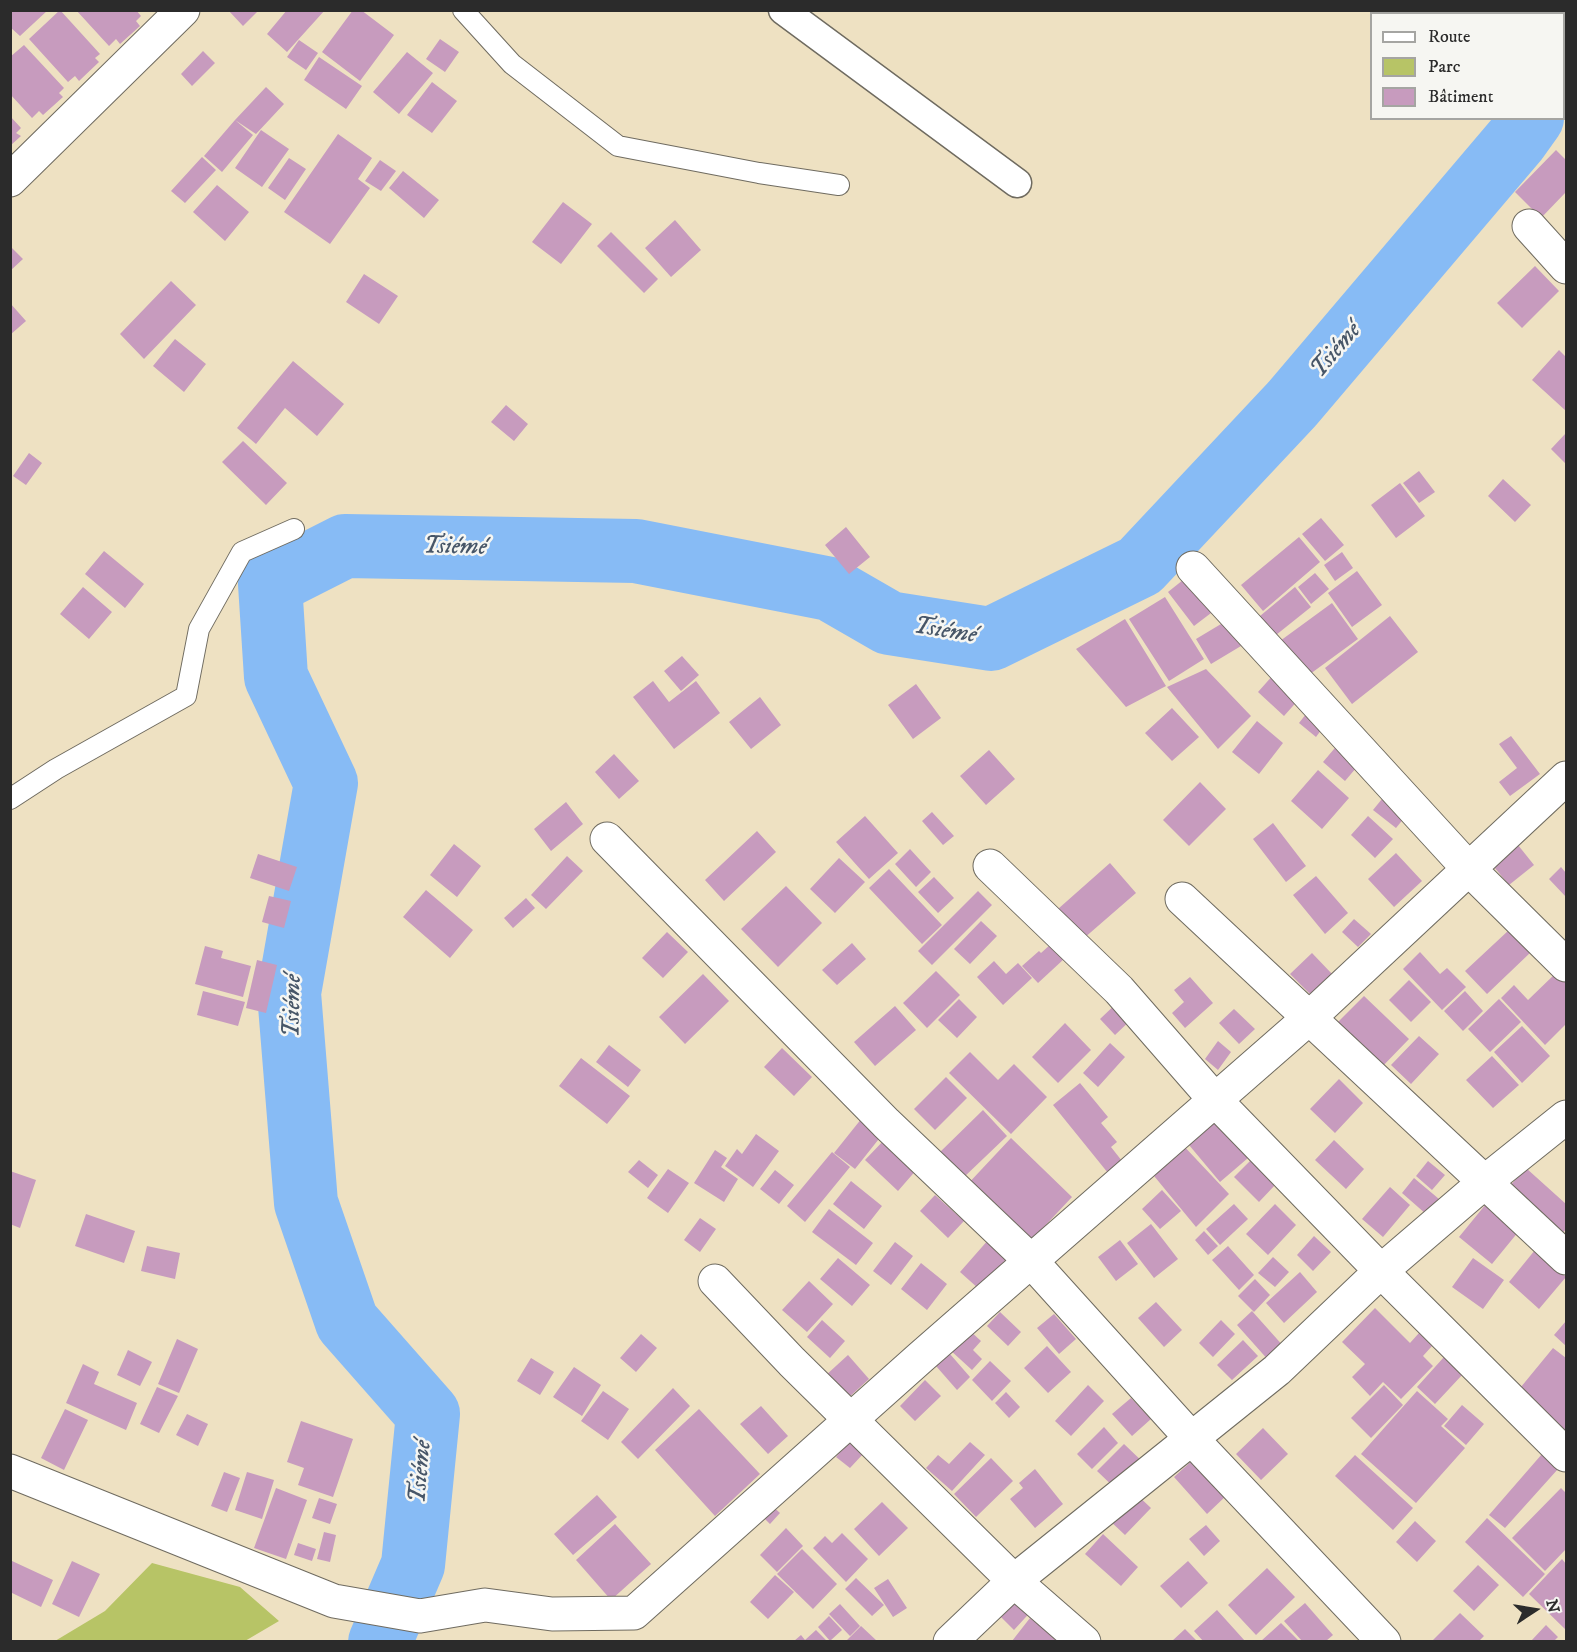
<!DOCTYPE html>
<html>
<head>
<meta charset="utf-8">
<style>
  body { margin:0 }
  #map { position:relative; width:1577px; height:1652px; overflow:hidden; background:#eee1c2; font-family:"IM FELL DW Pica",serif }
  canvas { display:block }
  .frame { position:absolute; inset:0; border:12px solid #2b2b2b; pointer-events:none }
  .legend { position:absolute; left:1370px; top:12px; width:195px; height:108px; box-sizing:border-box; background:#f6f6f2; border:2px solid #a5a5a2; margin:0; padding:8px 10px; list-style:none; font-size:18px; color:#2b2b2b }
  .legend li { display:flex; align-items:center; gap:12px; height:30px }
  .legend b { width:30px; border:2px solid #a5a5a2 }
  .north { position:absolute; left:1505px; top:1580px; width:60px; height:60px; -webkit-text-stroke:4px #f6f6f2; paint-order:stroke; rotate:78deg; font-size:16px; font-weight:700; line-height:24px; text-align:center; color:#2b2b2b }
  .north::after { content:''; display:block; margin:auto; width:21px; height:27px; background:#2b2b2b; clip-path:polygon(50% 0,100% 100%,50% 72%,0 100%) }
</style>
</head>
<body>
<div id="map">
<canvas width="1577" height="1652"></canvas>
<div class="frame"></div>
<ul class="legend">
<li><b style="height:8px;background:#fff"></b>Route</li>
<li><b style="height:16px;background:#b7c466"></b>Parc</li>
<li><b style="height:16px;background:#c79bbe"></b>Bâtiment</li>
</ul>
<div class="north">N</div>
</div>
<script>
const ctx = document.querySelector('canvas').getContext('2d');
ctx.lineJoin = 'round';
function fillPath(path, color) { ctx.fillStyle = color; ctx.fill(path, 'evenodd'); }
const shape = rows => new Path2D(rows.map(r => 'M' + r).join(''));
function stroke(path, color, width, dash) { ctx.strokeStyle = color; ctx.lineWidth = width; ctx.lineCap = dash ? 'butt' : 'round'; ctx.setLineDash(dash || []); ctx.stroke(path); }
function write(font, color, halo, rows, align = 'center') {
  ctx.font = font + ' "IM FELL DW Pica",serif'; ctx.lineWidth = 5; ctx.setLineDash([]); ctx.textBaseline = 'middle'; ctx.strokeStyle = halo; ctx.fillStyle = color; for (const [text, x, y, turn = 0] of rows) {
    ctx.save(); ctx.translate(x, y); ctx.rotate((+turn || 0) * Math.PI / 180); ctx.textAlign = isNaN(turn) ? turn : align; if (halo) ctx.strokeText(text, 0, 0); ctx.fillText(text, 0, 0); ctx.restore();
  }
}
const green = shape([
  [152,1563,240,1587,279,1621,245,1641,55,1641,105,1611]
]);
const river = shape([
  [1564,73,1566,69],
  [380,1642,413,1565,428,1414,347,1322,306,1203,289,993,326,783,276,677,270,584,345,546,636,551,830,589,889,623,991,639,1140,566,1292,404,1517,139,1532,118]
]);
const building = shape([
  [10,10,48,10,20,36,10,27],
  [60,10,100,54,95,58,99,62,79,81,75,76,68,82,29,39],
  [76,10,136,10,141,16,136,21,140,26,120,44,116,39,109,46],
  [228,10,259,10,243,26],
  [287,10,325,10,287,52,267,34],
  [353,10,361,10,394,35,360,81,322,52],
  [440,39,459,52,445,72,426,59],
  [299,40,318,53,306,70,287,57],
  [24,45,64,88,59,93,63,97,43,115,39,111,32,118,10,94,10,57],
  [203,51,215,63,192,86,181,74],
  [407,52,433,73,399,114,373,92],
  [319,57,362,86,346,109,304,80],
  [432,82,457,101,432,133,407,115],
  [266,87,284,104,256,134,235,120],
  [10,116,21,128,16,133,21,136,10,146],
  [235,120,253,135,222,172,204,156],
  [261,130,289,149,262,187,235,168],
  [338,134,372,158,358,179,370,188,330,244,284,212],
  [1556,150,1566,160,1566,192,1541,218,1515,192],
  [202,157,216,170,185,203,171,191],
  [289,158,306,169,285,200,268,188],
  [380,160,396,171,381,191,365,181],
  [403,171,439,200,424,218,389,188],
  [217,185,249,212,225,241,193,212],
  [563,202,592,224,561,264,532,242],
  [675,220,701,250,671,277,645,248],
  [611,232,658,279,644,293,597,246],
  [10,246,23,259,10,271],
  [1535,266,1559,291,1522,328,1497,303],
  [364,274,398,296,379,324,346,302],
  [171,281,196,305,144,359,120,334],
  [10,303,26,321,10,335],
  [175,339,206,364,184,392,153,366],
  [1559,350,1566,357,1566,411,1532,380],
  [293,361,344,404,317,436,285,408,256,444,237,428],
  [506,405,528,424,514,441,491,422],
  [1566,433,1566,461,1565,463,1551,449],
  [243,441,287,483,266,505,222,462],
  [29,453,42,463,26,485,13,476],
  [1419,471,1435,492,1419,503,1403,483],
  [1503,479,1531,505,1515,522,1488,496],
  [1400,483,1425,516,1396,538,1371,505],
  [1321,518,1344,545,1325,561,1302,534],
  [846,527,870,557,849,574,825,545],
  [1299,537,1320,562,1263,611,1241,585],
  [104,551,144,584,125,608,85,574],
  [1342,552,1353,568,1335,581,1324,565],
  [1357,571,1382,605,1352,627,1328,593],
  [1315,573,1329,589,1311,604,1298,587],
  [1188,576,1215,610,1194,626,1168,592],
  [83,587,112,612,89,639,60,614],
  [1295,587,1311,607,1276,635,1260,616],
  [1165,597,1204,659,1169,681,1129,619],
  [1332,603,1358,639,1306,677,1280,641],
  [1390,616,1418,652,1352,704,1325,668],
  [1125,619,1166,686,1126,707,1076,649],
  [1226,621,1241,646,1211,664,1196,639],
  [682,656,699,675,681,691,664,671],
  [1206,669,1251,716,1218,749,1167,687],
  [1274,674,1300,698,1284,716,1258,692],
  [653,681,669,702,696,681,720,713,674,749,633,697],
  [916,684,941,718,913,739,888,705],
  [760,697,781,725,751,749,729,722],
  [1172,708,1199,737,1172,761,1145,733],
  [1310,709,1327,722,1316,737,1299,723],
  [1257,721,1283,743,1259,774,1232,752],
  [1511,736,1540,774,1510,796,1499,782,1517,768,1499,744],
  [1340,742,1362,761,1345,781,1323,762],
  [989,750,1015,779,986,805,960,776],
  [614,754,639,781,619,799,595,772],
  [1318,770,1349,798,1322,829,1291,801],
  [1200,782,1226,809,1189,846,1163,820],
  [1386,794,1409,812,1396,828,1373,810],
  [566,802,583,824,551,851,534,829],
  [932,812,954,836,943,845,922,821],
  [865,816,898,853,869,879,836,842],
  [1368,816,1393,839,1375,858,1351,835],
  [1273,823,1306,866,1286,882,1253,839],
  [757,831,776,852,724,901,705,880],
  [1514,840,1534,865,1509,885,1489,861],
  [454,844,481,866,457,897,430,875],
  [910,849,931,872,916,887,895,864],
  [1396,853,1422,881,1394,907,1368,879],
  [258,854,297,867,289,891,250,878],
  [567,856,583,871,546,909,531,895],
  [839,858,865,882,835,913,810,889],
  [1110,863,1136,893,1083,939,1058,909],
  [1561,867,1566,873,1566,897,1549,879],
  [889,869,942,925,922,944,869,888],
  [1316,876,1348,913,1325,934,1293,895],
  [934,877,954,898,938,913,918,892],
  [786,886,822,923,778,967,741,929],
  [426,890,473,930,450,958,403,917],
  [978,891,992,905,932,965,918,951],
  [269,896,291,901,284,928,262,922],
  [526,898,535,908,513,928,504,918],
  [1354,919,1371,934,1358,947,1342,932],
  [981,921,997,936,970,964,954,949],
  [1509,930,1531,952,1487,994,1465,971],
  [667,932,688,952,663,978,642,958],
  [852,943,866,959,837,985,822,970],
  [1051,944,1064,959,1038,983,1022,966,1039,951,1041,953],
  [205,946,223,951,221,958,251,966,243,997,195,984],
  [1420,952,1440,974,1447,968,1466,987,1442,1010,1403,969],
  [1312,953,1333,975,1312,996,1290,974],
  [257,960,277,965,266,1013,246,1008],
  [994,961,1006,974,1018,963,1032,978,1003,1005,977,977],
  [936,971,960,995,927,1028,903,1003],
  [1557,972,1566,982,1566,1024,1545,1045,1501,998,1514,985,1528,1000],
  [703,974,729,1001,685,1044,659,1017],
  [1190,977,1213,1003,1185,1028,1172,1013,1184,1002,1174,990],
  [1409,980,1431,1002,1411,1022,1389,1000],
  [203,991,245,1002,238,1026,197,1015],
  [1465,991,1483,1011,1463,1031,1444,1011],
  [1364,996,1409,1039,1379,1070,1334,1026],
  [959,999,977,1017,957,1038,938,1020],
  [1499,999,1521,1022,1490,1052,1468,1029],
  [1120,1000,1135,1016,1115,1035,1100,1019],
  [895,1006,916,1030,875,1066,854,1042],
  [1234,1009,1255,1029,1239,1044,1219,1023],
  [1065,1023,1091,1050,1058,1083,1032,1057],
  [1522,1026,1550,1056,1522,1083,1494,1052],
  [1419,1036,1439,1054,1411,1084,1391,1065],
  [1218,1041,1231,1052,1218,1070,1205,1059],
  [1110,1043,1125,1057,1098,1087,1083,1073],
  [609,1045,641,1070,628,1087,596,1062],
  [782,1048,812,1077,794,1096,764,1067],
  [970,1052,998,1080,1014,1064,1047,1097,1011,1134,949,1073],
  [1492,1056,1519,1085,1493,1108,1466,1080],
  [581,1058,630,1096,607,1124,559,1086],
  [946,1077,967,1098,935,1130,914,1109],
  [1339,1079,1363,1103,1335,1133,1310,1109],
  [1080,1083,1108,1117,1101,1123,1117,1142,1111,1147,1122,1161,1108,1173,1053,1105],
  [983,1110,1007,1136,962,1179,938,1154],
  [1212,1115,1248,1158,1220,1182,1184,1139],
  [862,1118,882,1135,855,1169,834,1153],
  [756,1134,779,1151,753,1187,725,1166,737,1149,742,1154],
  [886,1138,918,1168,898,1191,865,1160],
  [1011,1138,1072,1197,1026,1246,965,1187],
  [1334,1140,1364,1169,1346,1189,1315,1160],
  [1180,1142,1229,1194,1196,1227,1150,1171],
  [715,1150,727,1158,721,1167,738,1179,724,1202,694,1183],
  [832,1152,850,1167,805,1222,787,1206],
  [639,1160,658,1175,648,1188,628,1172],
  [1251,1160,1276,1184,1259,1202,1234,1177],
  [1428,1161,1445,1175,1432,1190,1416,1176],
  [1526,1168,1566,1204,1566,1229,1560,1236,1508,1188],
  [668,1169,689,1183,668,1213,647,1198],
  [775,1170,794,1185,779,1204,760,1189],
  [10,1171,36,1180,20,1228,10,1224],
  [1414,1178,1439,1199,1426,1214,1402,1193],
  [851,1181,882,1206,864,1229,833,1204],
  [1390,1187,1410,1205,1383,1237,1362,1219],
  [1162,1190,1181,1211,1160,1229,1142,1209],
  [935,1195,964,1221,948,1238,920,1211],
  [1234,1204,1248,1219,1220,1245,1206,1229],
  [1275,1204,1296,1225,1268,1255,1246,1234],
  [1486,1204,1519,1231,1492,1264,1459,1237],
  [829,1209,873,1243,856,1265,812,1232],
  [86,1214,135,1231,124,1263,75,1246],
  [700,1218,716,1229,700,1252,684,1240],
  [1151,1224,1178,1259,1154,1278,1127,1243],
  [1204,1231,1218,1246,1208,1255,1195,1240],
  [1314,1236,1331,1252,1313,1271,1297,1255],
  [989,1239,1008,1257,979,1289,960,1272],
  [1120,1240,1138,1264,1116,1281,1098,1257],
  [895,1242,913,1256,891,1285,873,1271],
  [147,1246,180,1253,175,1279,141,1271],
  [1228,1246,1254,1275,1239,1290,1212,1260],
  [1535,1250,1566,1277,1539,1309,1509,1282],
  [1273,1257,1289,1272,1275,1287,1258,1273],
  [838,1258,870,1285,852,1306,820,1279],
  [1473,1258,1504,1280,1483,1309,1452,1287],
  [921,1263,947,1284,927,1310,901,1289],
  [1300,1272,1317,1292,1284,1323,1266,1303],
  [1255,1279,1270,1295,1254,1312,1238,1296],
  [809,1281,833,1304,807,1332,782,1310],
  [1156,1302,1182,1330,1164,1347,1138,1318],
  [1375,1308,1410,1343,1419,1333,1432,1346,1423,1356,1433,1366,1401,1399,1383,1382,1370,1396,1352,1377,1365,1364,1342,1342],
  [1252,1311,1285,1348,1270,1362,1237,1325],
  [1000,1312,1021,1332,1008,1346,987,1326],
  [1054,1314,1076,1339,1059,1354,1037,1328],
  [822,1320,845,1341,830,1358,807,1337],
  [1221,1320,1235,1334,1213,1357,1199,1343],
  [1566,1321,1566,1346,1554,1335],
  [968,1329,981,1341,973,1350,982,1359,972,1370,949,1349],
  [641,1334,657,1348,636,1372,620,1358],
  [177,1339,198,1349,179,1393,158,1384],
  [1243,1340,1258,1356,1232,1380,1217,1365],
  [943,1346,970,1377,957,1390,929,1358],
  [1047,1346,1071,1372,1048,1393,1024,1368],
  [1553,1348,1566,1358,1566,1433,1516,1393],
  [128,1350,152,1362,140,1386,117,1375],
  [848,1355,869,1379,846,1400,825,1376],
  [1444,1357,1463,1374,1435,1404,1417,1387],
  [531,1358,554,1372,540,1395,517,1381],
  [990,1361,1011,1381,992,1401,972,1380],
  [83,1364,99,1372,94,1384,137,1403,126,1430,66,1403],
  [574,1367,601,1385,582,1416,553,1397],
  [925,1380,941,1396,915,1421,900,1406],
  [1088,1385,1104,1401,1071,1436,1055,1421],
  [1384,1385,1403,1405,1371,1438,1351,1418],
  [157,1387,178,1396,159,1433,140,1424],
  [673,1388,690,1406,638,1459,621,1442],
  [603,1391,629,1409,608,1440,581,1421],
  [1417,1391,1448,1419,1441,1426,1465,1448,1416,1503,1361,1454],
  [1006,1392,1020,1407,1009,1418,995,1403],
  [1131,1398,1151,1419,1132,1436,1112,1414],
  [1462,1405,1484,1424,1466,1445,1444,1426],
  [761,1406,788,1436,768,1454,740,1424],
  [65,1409,88,1420,64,1470,41,1458],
  [699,1409,760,1474,715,1516,655,1450],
  [187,1414,208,1424,198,1446,176,1435],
  [301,1421,353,1439,333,1497,298,1485,304,1468,287,1462],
  [1104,1427,1118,1443,1092,1469,1077,1454],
  [1263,1428,1288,1454,1261,1480,1236,1454],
  [849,1441,863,1454,850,1468,836,1457],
  [970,1442,985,1455,952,1491,926,1468,938,1455,949,1464],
  [1124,1444,1146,1465,1119,1492,1097,1471],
  [1542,1454,1558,1469,1505,1528,1489,1515],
  [1355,1455,1413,1508,1393,1530,1335,1476],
  [991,1458,1013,1481,976,1517,954,1494],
  [1195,1458,1227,1495,1207,1514,1174,1477],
  [1035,1469,1063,1504,1035,1528,1010,1499,1023,1488,1019,1483],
  [224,1472,240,1478,227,1512,211,1506],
  [247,1472,274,1480,262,1519,235,1510],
  [276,1488,307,1500,286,1559,254,1548],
  [1561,1488,1566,1493,1566,1549,1545,1571,1512,1538],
  [1135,1493,1151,1508,1125,1535,1109,1520],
  [597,1495,617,1517,573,1555,554,1534],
  [319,1498,337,1504,330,1524,312,1518],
  [882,1502,908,1528,879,1556,854,1529],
  [769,1503,780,1513,770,1524,760,1514],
  [1487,1518,1545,1574,1523,1597,1465,1542],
  [1415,1521,1436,1541,1417,1562,1396,1542],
  [615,1524,651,1564,611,1600,576,1560],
  [1206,1525,1220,1541,1204,1556,1189,1539],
  [786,1528,803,1546,777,1572,760,1555],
  [324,1532,336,1535,330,1562,317,1559],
  [842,1533,868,1559,846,1582,813,1548,825,1536,832,1543],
  [1103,1534,1138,1567,1121,1586,1085,1554],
  [298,1543,316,1549,312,1561,294,1555],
  [802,1549,837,1584,813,1609,777,1574],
  [1562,1559,1566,1564,1566,1630,1529,1594],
  [12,1561,53,1580,41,1607,10,1592],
  [72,1561,100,1574,79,1617,52,1604],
  [1188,1561,1208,1583,1181,1608,1160,1586],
  [1478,1565,1499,1585,1474,1611,1453,1591],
  [1267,1568,1295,1597,1256,1635,1228,1605],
  [775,1575,794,1592,768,1619,750,1602],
  [856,1578,884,1605,872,1616,845,1589],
  [888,1579,907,1608,893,1617,874,1588],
  [1020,1594,1035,1607,1014,1630,1000,1616],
  [1305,1603,1333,1635,1326,1641,1302,1641,1284,1621],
  [840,1604,860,1626,850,1636,829,1614],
  [1217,1610,1245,1641,1203,1641,1194,1631],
  [1460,1613,1484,1636,1479,1641,1432,1641],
  [829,1616,842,1630,830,1641,818,1627],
  [1030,1618,1059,1641,1012,1641],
  [1281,1623,1299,1641,1261,1641],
  [1546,1625,1558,1637,1554,1641,1531,1641],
  [861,1626,877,1641,846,1641],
  [1185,1629,1197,1641,1172,1641],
  [816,1630,827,1641,794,1641,801,1635,805,1640]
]);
const service = shape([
  [463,10,512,64,618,146,759,173,839,185],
  [10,799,56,769,186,696,199,629,242,552,294,529]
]);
const pedestrian = shape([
  [783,10,1017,183]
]);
const minor = shape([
  [10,180,183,10],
  [1529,226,1566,267],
  [1193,568,1468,868,1566,965],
  [607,839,886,1123,1032,1262,1191,1438,1384,1642],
  [990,866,1119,990,1215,1100,1381,1271,1566,1455],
  [1182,899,1566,1258],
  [715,1281,792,1362,1014,1581,1084,1642],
  [10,1471,334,1601,420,1616,485,1605,552,1614,634,1613,921,1357,1309,1018,1566,778],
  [950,1642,1014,1581,1277,1370,1381,1271,1486,1181,1566,1117]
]);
const waterNames = [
  ["Tsiémé",1337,351,-50],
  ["Tsiémé",455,548,1],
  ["Tsiémé",945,632,9],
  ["Tsiémé",294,1006,-89],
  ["Tsiémé",422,1472,-85]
];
fillPath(green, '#b7c466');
stroke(river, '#87bbf5', 64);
fillPath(building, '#c79bbe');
stroke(service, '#6f6b60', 22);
stroke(pedestrian, '#6f6b60', 31);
stroke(minor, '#6f6b60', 35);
stroke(service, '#fff', 20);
stroke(pedestrian, '#fff', 28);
stroke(minor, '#fff', 33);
write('italic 24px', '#475668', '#f6f6f2', waterNames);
</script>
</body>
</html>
